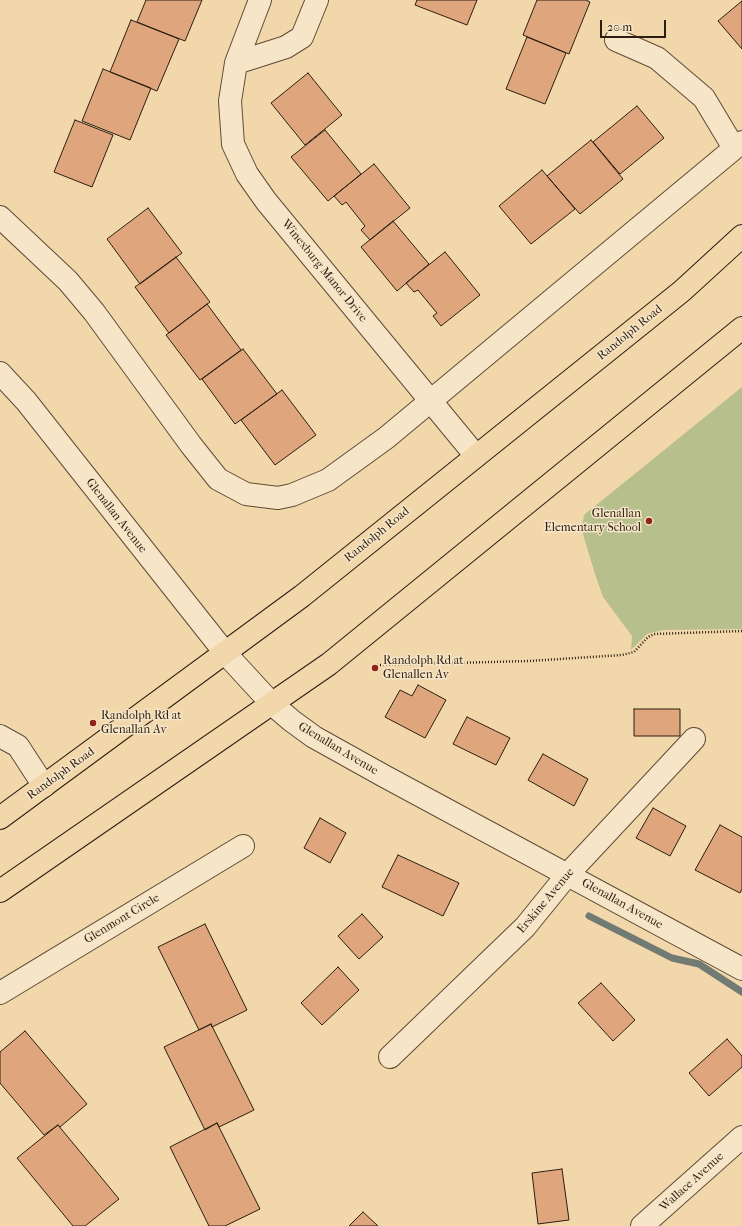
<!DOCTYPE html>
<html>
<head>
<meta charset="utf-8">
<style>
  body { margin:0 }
  #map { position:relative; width:742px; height:1226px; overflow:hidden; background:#f2d7ab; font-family:"IM FELL French Canon",serif }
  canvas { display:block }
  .scale { position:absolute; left:600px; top:20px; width:66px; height:18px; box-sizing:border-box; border:2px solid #2b1e10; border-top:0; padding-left:5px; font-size:12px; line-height:14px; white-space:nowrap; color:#2b1e10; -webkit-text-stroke:3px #f7e5c8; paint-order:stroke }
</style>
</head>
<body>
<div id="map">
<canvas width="742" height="1226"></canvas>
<div class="scale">20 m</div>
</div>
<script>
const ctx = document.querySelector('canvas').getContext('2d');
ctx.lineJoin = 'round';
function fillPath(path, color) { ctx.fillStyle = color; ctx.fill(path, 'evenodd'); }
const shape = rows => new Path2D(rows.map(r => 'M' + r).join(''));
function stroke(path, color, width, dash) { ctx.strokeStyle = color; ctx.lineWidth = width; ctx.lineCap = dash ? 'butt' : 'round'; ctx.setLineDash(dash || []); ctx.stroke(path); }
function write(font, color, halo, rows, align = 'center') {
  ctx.font = font + ' "IM FELL French Canon",serif'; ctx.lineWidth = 3; ctx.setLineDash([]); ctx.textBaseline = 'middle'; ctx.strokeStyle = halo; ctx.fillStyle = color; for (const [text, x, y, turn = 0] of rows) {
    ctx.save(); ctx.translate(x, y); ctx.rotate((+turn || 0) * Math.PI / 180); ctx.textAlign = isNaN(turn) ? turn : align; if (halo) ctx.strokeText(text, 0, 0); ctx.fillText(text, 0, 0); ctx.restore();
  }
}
const green = shape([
  [742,387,742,629,663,630,647,634,631,650,632,636,603,597,596,577,584,538,582,527,584,515]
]);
const stream = shape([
  [589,916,672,958,699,964,742,992]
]);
const building = shape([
  [146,0,202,0,185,41,137,22,146,0],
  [417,0,477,0,467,25,415,5,417,0],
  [537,0,586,0,590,2,569,54,523,35,537,0],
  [742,1,742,49,718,21,742,1],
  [131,20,179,39,157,91,110,72,131,20],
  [527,37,566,53,545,104,506,89,527,37],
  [103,69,151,88,130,140,82,121,103,69],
  [308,73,342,115,305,145,271,103,308,73],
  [637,106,664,138,620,174,593,142,637,106],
  [75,120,113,135,92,187,54,172,75,120],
  [325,130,361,174,328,201,291,157,325,130],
  [591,140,623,179,580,214,547,176,591,140],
  [374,164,410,208,370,240,361,230,365,226,346,202,342,205,334,196,374,164],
  [542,170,575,209,531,244,499,206,542,170],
  [148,208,182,253,140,284,107,239,148,208],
  [393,221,429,264,397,291,361,247,393,221],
  [445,252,480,295,441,326,433,316,437,313,418,290,414,292,406,283,445,252],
  [176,257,210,302,169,333,135,287,176,257],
  [207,304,241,350,200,380,166,335,207,304],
  [243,349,277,394,235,424,202,379,243,349],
  [282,390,316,435,275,465,241,420,282,390],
  [418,685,446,700,425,738,385,717,400,690,412,696,418,685],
  [634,709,680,709,680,736,634,736,634,709],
  [467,717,510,738,496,765,453,744,467,717],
  [543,754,588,779,574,806,528,780,543,754],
  [653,808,686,826,670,856,636,838,653,808],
  [320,818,346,833,330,863,304,848,320,818],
  [720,825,742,837,742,889,740,893,695,870,720,825],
  [398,855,459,883,443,916,382,887,398,855],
  [362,914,383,937,359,959,338,936,362,914],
  [205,924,247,1010,212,1027,211,1024,199,1030,158,947,205,924],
  [338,967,359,990,322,1025,301,1003,338,967],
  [601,983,635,1020,613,1041,578,1003,601,983],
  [211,1024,254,1110,219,1127,217,1123,205,1130,164,1047,211,1024],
  [25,1031,87,1104,60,1127,58,1125,44,1135,0,1083,0,1052,25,1031],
  [727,1039,742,1056,742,1067,709,1096,689,1073,727,1039],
  [217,1123,260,1209,225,1226,209,1226,170,1147,217,1123],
  [58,1125,119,1199,85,1226,73,1226,17,1158,58,1125],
  [562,1169,569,1220,538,1224,532,1173,562,1169],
  [363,1212,378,1226,349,1226,363,1212]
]);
const path = shape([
  [377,665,529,661,622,655,634,652,648,637,654,634,742,631]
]);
const minor = shape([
  [260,0,236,63,230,101,233,144,247,174,266,201,476,456],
  [616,40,657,58,704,98,734,148],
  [236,63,286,47,302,37,317,0],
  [0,217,68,281,94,312,191,445,218,479,246,494,278,498,292,495,328,480,386,438,742,142],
  [0,373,26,401,226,654,272,704,292,721,314,737,384,776,742,969],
  [0,736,18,746,44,786],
  [0,993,243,846],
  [390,1057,525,927,568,874,694,739],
  [642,1226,742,1137]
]);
const major = shape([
  [0,818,302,596,682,291,742,236],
  [0,891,329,664,742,328]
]);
const markers = [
  [649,521,4,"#8f2418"],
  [375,668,4,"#8f2418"],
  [93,723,4,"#8f2418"]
];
const streetNames = [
  ["Winexburg Manor Drive",324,271,51],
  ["Randolph Road",630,333,-39],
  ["Glenallan Avenue",116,516,52],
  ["Randolph Road",377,535,-39],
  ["Glenallan Avenue",338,749,31],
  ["Randolph Road",61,774,-36],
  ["Erskine Avenue",546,901,-50],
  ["Glenallan Avenue",622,904,29],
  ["Glenmont Circle",122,919,-31],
  ["Wallace Avenue",692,1182,-42]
];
const poiNames = [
  ["Glenallan",641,514,"right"],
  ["Elementary School",641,528,"right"],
  ["Randolph Rd at",383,661],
  ["Glenallen Av",383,675],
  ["Randolph Rd at",101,716],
  ["Glenallan Av",101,730]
];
fillPath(green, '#b7bf8c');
stroke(stream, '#717a73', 7);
fillPath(building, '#dfa67e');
stroke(building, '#2b1e10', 1);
stroke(minor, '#5d4c37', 24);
stroke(major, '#2b1e10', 24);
stroke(path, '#2b1e10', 2.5, [1, 2]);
stroke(minor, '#f7e5c8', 22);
stroke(major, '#f2d7ab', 22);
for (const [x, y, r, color] of markers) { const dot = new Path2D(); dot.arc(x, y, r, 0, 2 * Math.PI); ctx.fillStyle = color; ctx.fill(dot); stroke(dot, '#f7e5c8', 1.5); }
write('12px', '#2b1e10', '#f7e5c8', streetNames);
write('12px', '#2b1e10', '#f7e5c8', poiNames, 'left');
</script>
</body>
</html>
